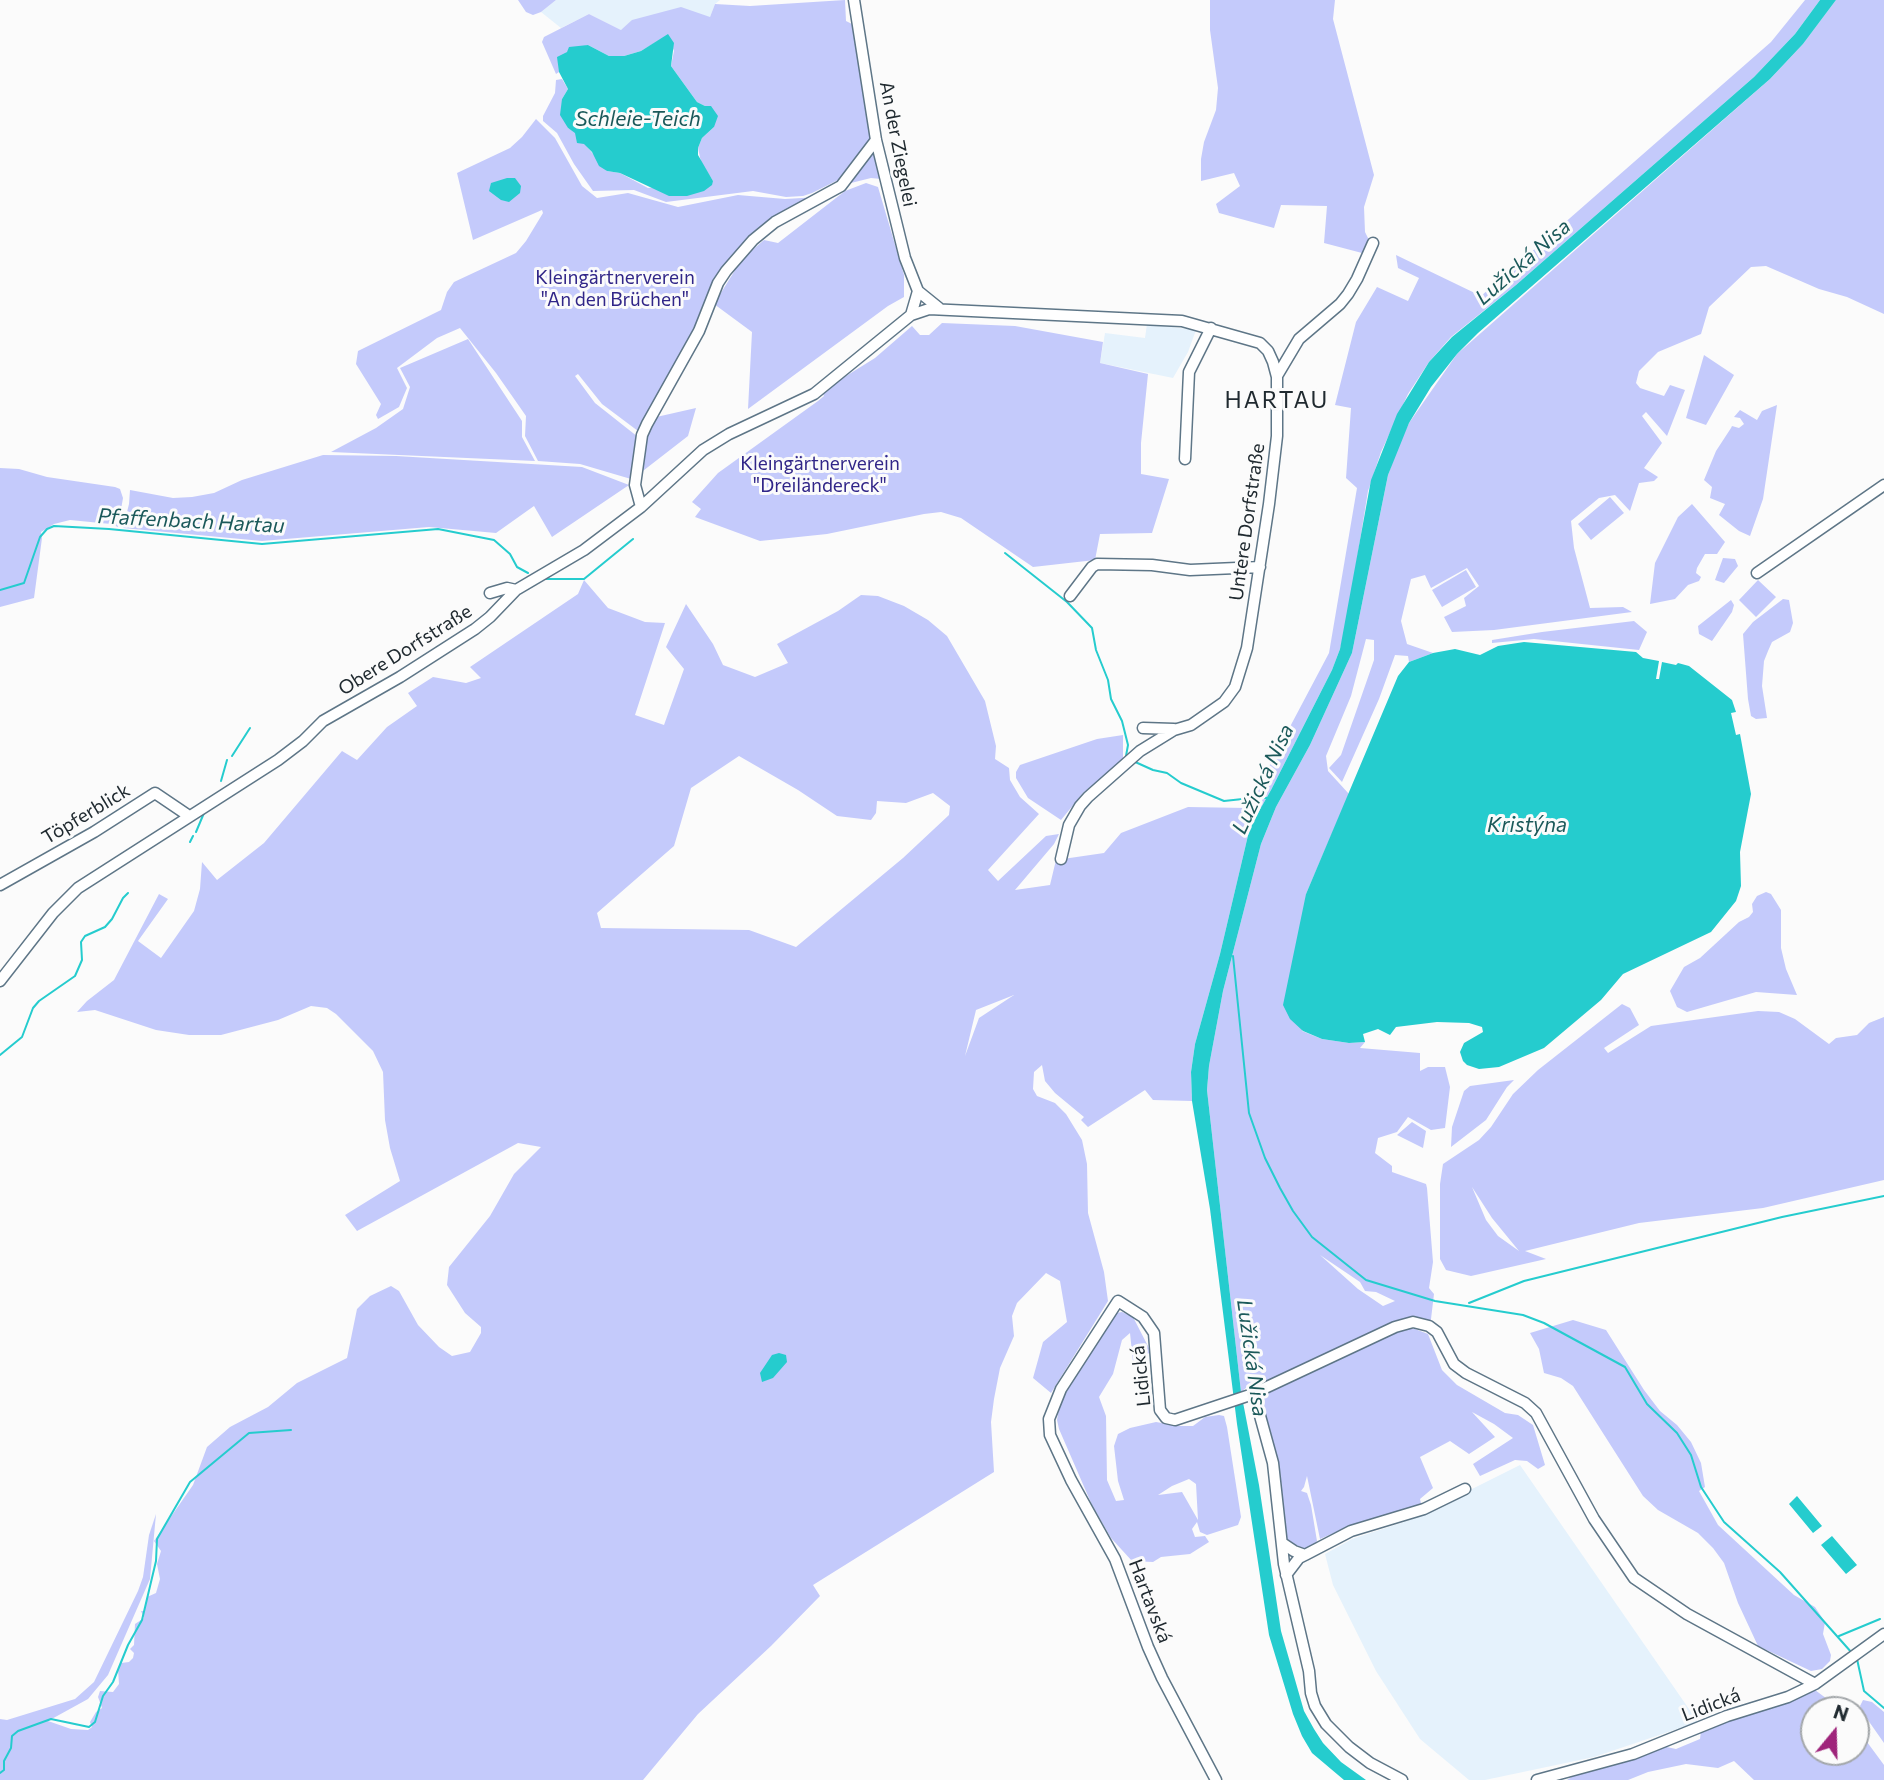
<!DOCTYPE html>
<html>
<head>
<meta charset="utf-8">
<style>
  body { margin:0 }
  #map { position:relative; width:1884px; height:1780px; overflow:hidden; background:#fbfbfb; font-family:Commissioner,sans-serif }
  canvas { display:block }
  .north { position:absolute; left:1800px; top:1696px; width:70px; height:70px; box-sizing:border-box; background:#fbfbfb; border:2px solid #a3a7aa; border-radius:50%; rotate:19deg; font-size:19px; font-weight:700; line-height:28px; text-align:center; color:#202a30 }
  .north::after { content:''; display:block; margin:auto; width:24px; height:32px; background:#9f247b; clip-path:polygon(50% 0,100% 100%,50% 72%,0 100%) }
</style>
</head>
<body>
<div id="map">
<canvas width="1884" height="1780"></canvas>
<div class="north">N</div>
</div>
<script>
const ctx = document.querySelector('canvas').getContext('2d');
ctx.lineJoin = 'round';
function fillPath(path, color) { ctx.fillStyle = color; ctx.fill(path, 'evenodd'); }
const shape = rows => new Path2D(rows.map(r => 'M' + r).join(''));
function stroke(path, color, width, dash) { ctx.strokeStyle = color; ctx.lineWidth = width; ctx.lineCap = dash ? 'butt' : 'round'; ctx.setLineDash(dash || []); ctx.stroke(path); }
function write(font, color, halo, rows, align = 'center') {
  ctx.font = font + ' Commissioner,sans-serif'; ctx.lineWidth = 6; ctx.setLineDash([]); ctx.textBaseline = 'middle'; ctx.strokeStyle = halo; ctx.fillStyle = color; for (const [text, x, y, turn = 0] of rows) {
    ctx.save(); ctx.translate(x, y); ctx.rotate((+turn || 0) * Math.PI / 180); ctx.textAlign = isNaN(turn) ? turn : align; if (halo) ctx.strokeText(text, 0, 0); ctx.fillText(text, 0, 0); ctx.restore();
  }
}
const built = shape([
  [556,0,720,0,715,4,710,17,621,30,589,14,561,28,541,12],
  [1147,324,1196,330,1188,352,1173,378,1100,363,1105,333,1145,338],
  [1520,1465,1698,1722,1594,1757,1485,1780,1469,1780,1420,1739,1376,1671,1333,1585,1325,1554,1352,1539,1410,1520]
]);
const green = shape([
  [518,0,556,0,541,12,533,15,526,12],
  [845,0,846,21,854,25,871,136,870,144,842,181,838,180,812,193,803,196,786,197,753,191,666,202,634,190,593,191,574,164,557,133,543,121,543,116,555,93,556,80,562,79,568,89,562,99,568,128,575,132,607,171,620,173,648,188,713,181,701,162,698,148,702,138,714,127,705,106,697,102,671,66,674,51,668,35,641,51,624,56,609,56,588,45,567,52,559,66,559,72,556,74,542,42,544,37,589,14,621,30,632,20,681,7,710,17,715,4,750,6],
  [1210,0,1335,0,1333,19,1374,175,1364,207,1365,232,1370,242,1362,253,1324,243,1327,206,1281,205,1274,228,1219,213,1216,204,1240,186,1234,173,1201,181,1201,159,1204,142,1216,110,1218,88,1210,30],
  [1805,0,1820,0,1795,34,1754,77,1516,285,1451,337,1429,362,1408,394,1381,452,1368,491,1346,627,1340,649,1332,670,1271,790,1250,827,1220,954,1195,1044,1191,1072,1192,1101,1153,1100,1145,1090,1088,1127,1081,1120,1084,1117,1055,1093,1045,1081,1042,1065,1034,1072,1033,1089,1037,1096,1055,1103,1066,1114,1082,1140,1087,1164,1088,1213,1104,1272,1108,1301,1051,1393,1033,1378,1043,1342,1067,1322,1060,1281,1046,1273,1017,1303,1012,1316,1014,1336,1000,1368,994,1399,991,1422,994,1472,813,1585,820,1596,771,1646,698,1714,643,1780,0,1780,0,1719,7,1720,75,1699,94,1682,138,1591,143,1577,149,1535,156,1514,150,1579,108,1675,88,1699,48,1721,71,1729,88,1730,92,1727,90,1722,96,1712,102,1708,98,1697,100,1691,113,1692,119,1684,118,1669,121,1663,129,1662,133,1658,134,1653,130,1649,134,1645,135,1624,144,1618,141,1611,144,1611,147,1597,156,1593,160,1579,157,1564,161,1551,154,1541,193,1485,207,1447,230,1427,268,1407,297,1383,347,1358,357,1309,370,1296,391,1286,399,1291,418,1325,439,1347,452,1356,470,1352,481,1333,481,1327,465,1313,447,1285,449,1267,490,1216,514,1174,541,1147,518,1143,357,1231,345,1215,400,1181,390,1148,385,1120,383,1072,373,1051,336,1014,327,1008,311,1006,278,1020,221,1035,189,1035,156,1030,95,1010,77,1012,87,1001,114,980,159,894,168,899,138,941,161,958,194,911,200,889,202,862,217,880,264,843,342,751,357,760,387,727,417,706,408,693,433,677,466,683,481,678,470,667,578,594,584,580,608,608,645,622,665,623,635,715,664,725,684,669,666,647,686,604,713,644,723,665,755,677,788,663,777,644,838,611,861,595,878,596,904,606,928,620,947,636,985,701,996,746,995,759,1009,768,1010,780,1020,797,1039,814,988,870,998,881,1046,836,1059,834,1054,844,1015,890,1050,885,1056,860,1104,853,1121,833,1188,807,1247,808,1329,653,1357,488,1346,478,1351,408,1335,405,1356,322,1377,287,1408,301,1419,278,1398,268,1396,255,1481,296,1771,42],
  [739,756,798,790,837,816,871,820,876,813,877,801,906,803,933,793,950,806,949,815,903,858,796,947,749,930,601,928,597,913,674,846,691,788],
  [1014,995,979,1018,965,1056,976,1010],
  [1836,0,1884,0,1884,314,1847,297,1819,289,1766,266,1751,267,1709,307,1701,334,1658,352,1639,371,1636,383,1640,388,1664,396,1670,385,1685,390,1667,436,1646,412,1642,416,1662,443,1644,468,1658,477,1654,481,1639,483,1630,511,1615,495,1599,498,1571,521,1574,548,1590,608,1623,607,1632,612,1494,630,1452,632,1444,617,1466,606,1464,598,1479,586,1467,568,1431,588,1425,575,1411,579,1401,621,1407,644,1433,653,1409,662,1408,656,1395,655,1379,699,1342,782,1329,768,1341,755,1374,660,1374,640,1366,639,1351,696,1326,756,1328,771,1349,794,1306,894,1302,1031,1322,1039,1349,1043,1365,1042,1360,1048,1420,1053,1420,1071,1428,1067,1445,1067,1450,1087,1445,1128,1431,1130,1408,1117,1397,1132,1378,1138,1375,1153,1392,1166,1392,1172,1426,1184,1427,1188,1433,1262,1429,1288,1434,1294,1431,1319,1429,1323,1409,1320,1407,1318,1390,1324,1268,1381,1257,1379,1241,1392,1207,1090,1209,1066,1223,991,1261,844,1276,807,1310,745,1352,653,1388,475,1399,444,1409,423,1457,354,1770,79,1803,44],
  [1320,1255,1360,1282,1365,1291,1376,1292,1395,1301,1383,1306,1358,1289],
  [536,119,555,138,582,186,597,198,628,193,678,207,738,195,785,199,819,197,776,220,732,260,642,434,602,404,578,374,575,376,595,403,638,437,637,454,631,479,580,464,538,461,525,436,526,416,496,373,460,328,437,338,397,368,407,388,399,407,378,419,376,415,381,404,356,364,358,351,441,310,447,292,454,282,516,253,526,241,543,213,542,210,473,240,457,173,510,148,522,137],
  [873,148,881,179,871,178,847,184],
  [866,183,878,187,904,275,904,297,888,306,748,409,752,332,714,304,742,259,764,240,778,243,845,191],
  [942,323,1015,326,1103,342,1100,363,1148,374,1141,443,1141,474,1169,479,1152,533,1100,534,1095,560,1033,567,961,518,941,512,924,514,827,534,760,541,695,517,701,509,692,502,718,473,818,401,824,396,822,391,875,358,912,326,920,335,929,335],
  [468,339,522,421,522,437,535,461,331,452,376,428,403,409,410,387,400,368],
  [1704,355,1734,375,1706,425,1686,418],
  [1777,405,1763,499,1750,536,1739,531,1719,515,1725,504,1710,498,1712,487,1704,480,1716,451,1731,428,1732,426,1739,428,1744,424,1740,418,1734,417,1740,410,1757,420,1762,411],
  [696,408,688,436,639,474,644,443,652,418],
  [323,455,396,456,582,467,629,485,552,537,534,506,496,533,429,527,262,541,123,528,129,504,130,490,173,498,192,497,214,493,242,480],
  [0,468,19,469,47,477,115,487,120,489,123,498,118,527,111,524,70,520,54,524,41,532,42,538,34,598,0,607],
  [1610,497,1624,513,1591,540,1578,524],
  [1692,504,1725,542,1717,554,1705,554,1697,568,1696,573,1701,577,1699,581,1688,585,1675,599,1650,604,1655,563,1678,517],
  [1723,558,1735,559,1738,566,1724,583,1715,580],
  [1466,570,1476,587,1442,607,1432,590],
  [1758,580,1776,597,1756,617,1739,600],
  [1783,599,1789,600,1793,623,1790,632,1772,642,1768,651,1764,661,1762,686,1767,718,1756,719,1751,716,1748,699,1743,634,1753,622],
  [1731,600,1734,605,1732,612,1712,641,1699,634,1698,626],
  [1634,621,1647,632,1639,650,1534,639,1492,643,1492,640,1542,632],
  [1123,735,1123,760,1083,793,1061,820,1028,798,1016,778,1016,772,1020,765,1097,739],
  [1766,892,1771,894,1781,910,1781,948,1786,969,1797,995,1756,992,1687,1012,1677,1007,1670,991,1684,967,1700,958,1739,922,1749,917,1753,912,1752,904,1757,896],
  [1622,1004,1630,1008,1639,1025,1604,1048,1608,1053,1651,1026,1758,1011,1779,1012,1795,1019,1829,1044,1836,1038,1857,1035,1869,1023,1884,1017,1884,1180,1763,1208,1639,1223,1525,1251,1546,1259,1471,1276,1446,1270,1440,1259,1440,1184,1443,1164,1479,1140,1491,1127,1513,1094,1538,1070],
  [1472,1187,1492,1218,1519,1251,1498,1236,1486,1220],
  [1514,1080,1507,1087,1486,1120,1451,1147,1452,1127,1464,1091,1470,1086],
  [1412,1122,1426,1131,1423,1148,1397,1135],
  [1122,1312,1133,1317,1151,1352,1133,1362,1130,1333,1122,1340,1113,1374,1099,1397,1106,1416,1107,1480,1116,1501,1124,1500,1118,1481,1114,1446,1118,1434,1130,1428,1156,1422,1179,1426,1193,1426,1205,1417,1219,1415,1224,1416,1227,1427,1241,1517,1238,1525,1207,1535,1200,1532,1197,1522,1192,1529,1195,1537,1205,1536,1209,1542,1190,1554,1161,1557,1153,1562,1132,1561,1111,1538,1092,1505,1059,1429,1057,1420,1060,1402,1116,1313],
  [1189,1479,1196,1484,1198,1520,1182,1492,1158,1495,1172,1486],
  [1573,1320,1606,1330,1644,1390,1660,1411,1677,1425,1691,1442,1701,1463,1705,1487,1699,1491,1718,1525,1794,1595,1815,1607,1825,1622,1823,1634,1831,1655,1830,1661,1822,1669,1811,1671,1758,1646,1738,1603,1724,1563,1713,1548,1698,1533,1658,1510,1643,1496,1573,1386,1561,1378,1544,1373,1539,1349,1530,1333],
  [1403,1329,1415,1329,1428,1334,1442,1370,1457,1385,1505,1413,1518,1415,1533,1425,1545,1465,1538,1469,1527,1461,1515,1460,1480,1476,1473,1464,1513,1438,1494,1424,1472,1412,1495,1437,1469,1454,1450,1441,1420,1457,1433,1488,1420,1499,1422,1508,1352,1525,1320,1539,1307,1476,1304,1487,1301,1491,1307,1493,1311,1505,1317,1541,1313,1546,1305,1549,1289,1545,1284,1537,1261,1400,1265,1394],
  [1815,1690,1842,1710,1814,1710,1814,1752,1856,1752,1856,1727,1884,1765,1884,1780,1754,1780,1734,1761,1718,1768,1686,1764,1648,1772,1628,1780,1567,1780,1573,1776,1589,1770,1592,1772,1592,1769,1662,1746,1676,1749,1700,1739,1701,1731,1723,1721],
  [1863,1700,1872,1702,1884,1712,1884,1743,1863,1713,1860,1706]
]);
const water = shape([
  [1820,0,1836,0,1803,44,1770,79,1478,333,1457,354,1431,387,1409,423,1388,475,1352,653,1310,745,1276,807,1261,844,1223,991,1209,1066,1207,1090,1241,1392,1259,1485,1281,1631,1304,1711,1314,1729,1323,1743,1341,1762,1366,1780,1344,1780,1312,1753,1302,1736,1293,1714,1269,1635,1237,1424,1210,1209,1192,1101,1191,1072,1195,1044,1220,954,1250,827,1271,790,1332,670,1340,649,1371,480,1397,414,1429,362,1452,337,1516,285,1754,77,1795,34],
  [668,34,674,43,671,66,697,102,705,106,711,106,718,116,714,127,702,138,698,148,698,155,713,181,712,185,704,191,687,196,669,196,620,173,607,171,599,166,592,152,584,144,577,143,575,133,568,128,560,115,562,99,568,89,559,72,557,57,567,52,569,47,588,45,609,56,624,56,641,51],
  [507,178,515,178,521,186,520,193,509,202,501,200,489,191,491,183],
  [1524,642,1636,652,1643,658,1659,661,1656,679,1659,679,1662,662,1676,665,1678,663,1689,666,1732,700,1736,712,1731,713,1736,735,1740,734,1751,794,1740,852,1741,886,1736,901,1711,932,1623,974,1601,1000,1544,1048,1499,1067,1479,1069,1467,1065,1463,1061,1460,1052,1464,1043,1483,1032,1482,1027,1469,1023,1437,1022,1396,1027,1390,1035,1378,1029,1363,1034,1365,1042,1349,1043,1322,1039,1303,1031,1290,1019,1283,1005,1306,894,1398,676,1409,662,1433,653,1455,649,1480,655,1498,646],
  [779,1353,786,1355,787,1362,773,1378,762,1382,760,1373,772,1355],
  [1797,1496,1822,1526,1813,1533,1789,1504],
  [1832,1536,1857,1565,1846,1574,1821,1545]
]);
const stream = shape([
  [1005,553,1067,602,1092,628,1096,650,1108,680,1111,699,1122,721,1128,745,1126,756],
  [541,579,584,579,633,539],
  [0,590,24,583,40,537,47,529,54,526,109,529,262,544,438,529,494,540,510,554,517,567,528,573],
  [388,653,409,650],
  [232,756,250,728],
  [1133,761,1153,770,1167,773,1181,783,1224,801,1252,798,1268,798],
  [221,781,227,760],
  [196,832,204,813],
  [190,842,193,836],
  [1233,956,1249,1113,1265,1158,1280,1188,1293,1211,1312,1237,1366,1280,1435,1301,1523,1315,1544,1323,1625,1367,1647,1404,1677,1433,1691,1455,1701,1487,1724,1522,1780,1572,1852,1653],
  [0,1055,22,1037,33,1008,39,1001,75,976,82,960,81,942,85,936,105,927,112,919,123,898,128,893],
  [1469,1303,1524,1281,1782,1217,1884,1196],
  [1839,1636,1880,1619],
  [1857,1659,1864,1691,1884,1708],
  [0,1773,4,1770,4,1761,11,1748,12,1736,18,1731,51,1719,89,1727,95,1722,103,1696,113,1682,128,1645,142,1620,156,1561,157,1539,190,1482,249,1433,291,1430]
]);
const minor = shape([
  [854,0,876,140,905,258,918,291,939,308],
  [911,315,918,291],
  [1277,376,1299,339,1340,304,1348,294,1357,279,1373,243],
  [1185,459,1189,372,1211,328],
  [641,507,635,485,642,435,647,424,699,331,718,283,726,271,753,240,775,222,841,186,876,140],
  [1757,573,1884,485],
  [490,593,507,588,516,590],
  [1070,596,1092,567,1097,564,1152,565,1190,570,1260,567],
  [1143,728,1174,729],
  [0,885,94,832,155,793,189,816],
  [0,981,53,913,78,888,278,760,303,741,323,721,400,677,475,629,490,617,516,590,584,550,641,507,703,450,729,434,814,394,911,315,929,309,1182,321,1260,343,1268,351,1273,362,1277,377,1277,436,1269,504,1247,648,1235,687,1224,702,1191,725,1174,730,1140,751,1088,797,1080,806,1069,825,1061,859],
  [1254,1394,1273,1463,1284,1564,1309,1671,1311,1693,1315,1706,1326,1724,1349,1747,1370,1763,1402,1780],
  [1282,1543,1294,1551,1305,1555,1351,1531,1424,1509,1465,1489],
  [1286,1575,1299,1558,1305,1555],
  [1216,1780,1162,1678,1148,1647,1115,1559,1071,1480,1050,1435,1049,1419,1061,1389,1118,1301,1143,1317,1154,1333,1160,1410,1166,1418,1175,1420,1250,1395,1395,1327,1413,1322,1429,1326,1437,1332,1454,1364,1466,1373,1525,1403,1536,1413,1594,1519,1634,1578,1687,1614,1815,1684],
  [1537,1780,1633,1754,1727,1716,1788,1697,1815,1684,1884,1634]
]);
const streetNames = [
  ["An der Ziegelei",898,144,79],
  ["Untere Dorfstraße",1247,522,-82],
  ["Obere Dorfstraße",405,650,-32],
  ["Töpferblick",86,814,-31],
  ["Lidická",1141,1376,-96],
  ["Hartavská",1150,1601,69],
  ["Lidická",1711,1705,-21]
];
const parkNames = [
  ["Kleingärtnerverein",615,278],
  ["\"An den Brüchen\"",615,300],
  ["Kleingärtnerverein",820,464],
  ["\"Dreiländereck\"",820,486]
];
const waterNames = [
  ["Schleie-Teich",638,119],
  ["Lužická Nisa",1523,262,-41],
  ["Pfaffenbach Hartau",191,521,3],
  ["Lužická Nisa",1263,779,-65],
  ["Kristýna",1527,825],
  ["Lužická Nisa",1252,1358,82]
];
const quarterNames = [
  ["HARTAU",1277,400]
];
fillPath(built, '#e5f2fc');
fillPath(green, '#c4cafb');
fillPath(water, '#25ccce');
stroke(stream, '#25ccce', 2);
stroke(minor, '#5e7687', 13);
stroke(minor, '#fff', 10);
write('19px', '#202a30', '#fbfbfb', streetNames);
write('19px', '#312688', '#fbfbfb', parkNames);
write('italic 21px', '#1b595a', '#fbfbfb', waterNames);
ctx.letterSpacing = '2px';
write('23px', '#202a30', '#fbfbfb', quarterNames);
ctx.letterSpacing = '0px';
</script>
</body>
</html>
